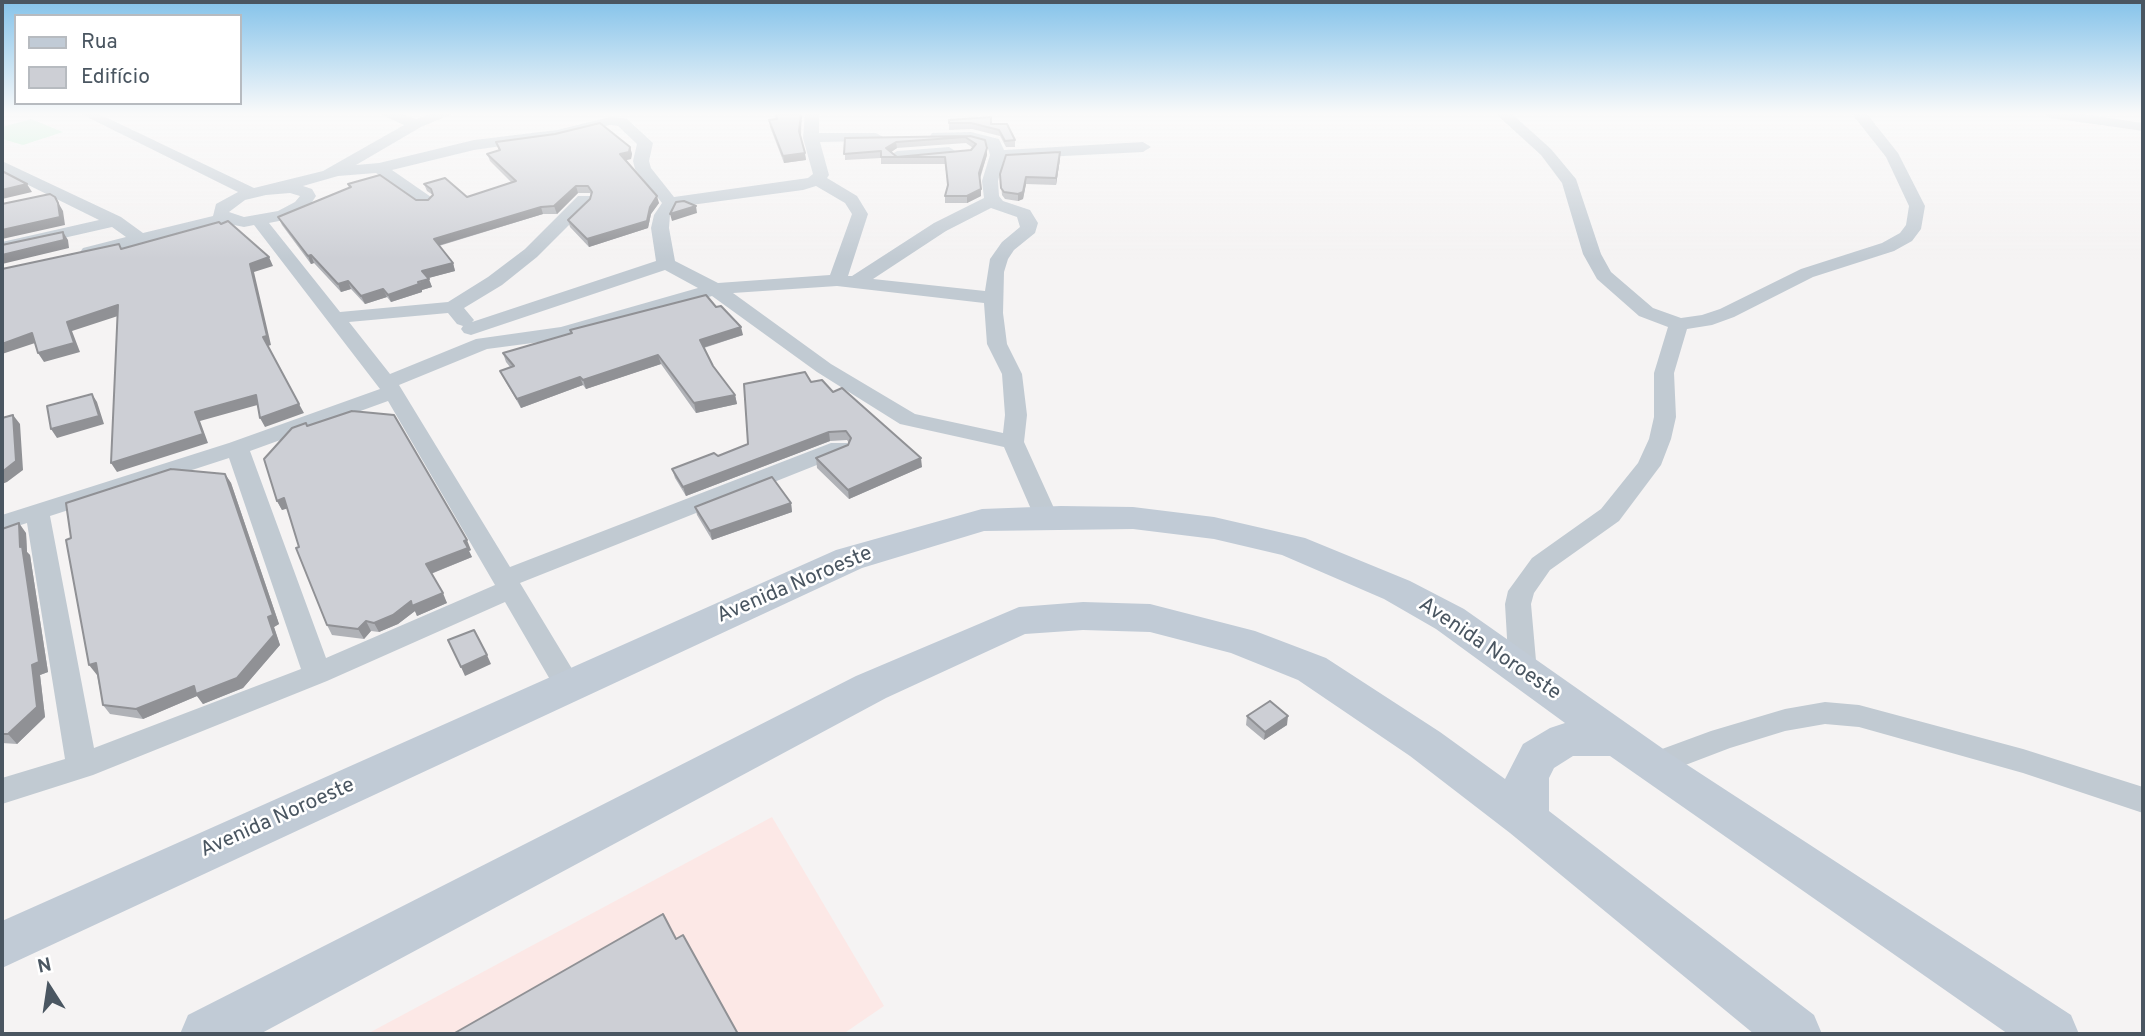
<!DOCTYPE html>
<html>
<head>
<meta charset="utf-8">
<style>
  body { margin:0 }
  #map { position:relative; width:2145px; height:1036px; overflow:hidden; background:#f5f3f3; font-family:Overpass,sans-serif }
  canvas { display:block }
  .frame { position:absolute; inset:0; border:4px solid #4a5661; pointer-events:none }
  .legend { position:absolute; left:14px; top:14px; width:228px; height:91px; box-sizing:border-box; background:#fff; border:2px solid #b7bbc0; margin:0; padding:9px 12px; list-style:none; font-size:21px; color:#4a5661 }
  .legend li { display:flex; align-items:center; gap:14px; height:35px }
  .legend b { width:35px; border:2px solid #b7bbc0 }
  .north { position:absolute; left:14px; top:952px; width:70px; height:70px; -webkit-text-stroke:5px #fff; paint-order:stroke; rotate:348deg; font-size:19px; font-weight:700; line-height:28px; text-align:center; color:#4a5661 }
  .north::after { content:''; display:block; margin:auto; width:24px; height:32px; background:#4a5661; clip-path:polygon(50% 0,100% 100%,50% 72%,0 100%) }
</style>
</head>
<body>
<div id="map">
<canvas width="2145" height="1036"></canvas>
<div class="frame"></div>
<ul class="legend">
<li><b style="height:9px;background:#c1cbd6"></b>Rua</li>
<li><b style="height:19px;background:#cdcfd5"></b>Edifício</li>
</ul>
<div class="north">N</div>
</div>
<script>
const ctx = document.querySelector('canvas').getContext('2d');
ctx.lineJoin = 'round';
function fillPath(path, color) { ctx.fillStyle = color; ctx.fill(path, 'evenodd'); }
const shape = rows => new Path2D(rows.map(r => 'M' + r).join(''));
function stroke(path, color, width, dash) { ctx.strokeStyle = color; ctx.lineWidth = width; ctx.lineCap = dash ? 'butt' : 'round'; ctx.setLineDash(dash || []); ctx.stroke(path); }
function write(font, color, halo, rows, align = 'center') {
  ctx.font = font + ' Overpass,sans-serif'; ctx.lineWidth = 5; ctx.setLineDash([]); ctx.textBaseline = 'middle'; ctx.strokeStyle = halo; ctx.fillStyle = color; for (const [text, x, y, turn = 0] of rows) {
    ctx.save(); ctx.translate(x, y); ctx.rotate((+turn || 0) * Math.PI / 180); ctx.textAlign = isNaN(turn) ? turn : align; if (halo) ctx.strokeText(text, 0, 0); ctx.fillText(text, 0, 0); ctx.restore();
  }
}
const medical = shape([
  [772,817,884,1006,843,1034,367,1034]
]);
const green = shape([
  [31,119,63,132,23,145,2,139,2,127]
]);
const street = shape([
  [81,114,99,114,254,188,323,171,404,125,380,114,401,114,416,119,431,114,452,114,421,127,356,165,379,163,474,140,557,130,610,117,622,118,627,119,653,143,649,161,651,168,674,197,808,178,813,174,803,138,805,114,819,114,819,133,876,133,883,137,876,141,820,142,829,175,827,178,857,196,868,214,848,276,852,276,934,223,984,198,982,181,990,155,987,145,971,140,937,140,932,139,930,136,932,133,971,132,999,139,1004,150,1143,142,1151,147,1143,152,1004,159,998,181,999,196,1003,201,1030,210,1038,223,1035,233,1014,250,1008,259,1004,272,1003,313,1007,344,1022,374,1027,415,1024,442,1058,517,1055,523,1046,525,1037,523,1004,447,900,424,817,372,712,296,563,339,487,349,399,385,510,567,831,443,847,443,850,448,847,453,520,583,583,687,579,695,569,698,559,695,505,602,327,681,93,775,2,804,2,778,65,759,27,523,2,531,2,515,229,443,380,389,254,225,244,227,224,223,89,257,83,256,80,252,83,248,126,237,112,227,2,252,2,242,99,220,2,172,2,161,121,217,143,233,213,216,216,204,238,192,81,114],
  [610,125,618,126,637,144,633,161,635,169,662,203,654,215,651,228,656,261,472,322,474,320,464,308,502,285,537,257,590,204,592,200,590,196,578,196,525,249,488,277,448,302,340,312,269,223,289,219,307,210,316,196,312,189,303,186,338,176,376,173,419,205,431,205,433,201,431,197,392,170,474,150,557,138,610,125],
  [816,186,845,203,852,214,830,275,718,283,675,261,669,228,670,215,676,207,803,190,816,186],
  [290,193,300,196,295,202,278,211,244,217,229,212,245,200,266,195,290,193],
  [991,208,1017,217,1020,227,1002,242,990,259,985,291,873,279,946,231,991,208],
  [665,270,698,288,561,327,476,339,390,374,349,322,448,313,457,324,463,326,461,329,464,333,471,335,665,270],
  [837,286,984,303,987,344,1002,374,1005,415,1003,433,915,414,831,364,733,293,837,286],
  [388,401,495,585,326,658,250,451,388,401],
  [229,458,301,669,94,748,50,516,229,458],
  [1496,114,1512,114,1551,149,1576,179,1601,254,1611,272,1653,308,1681,318,1702,315,1720,309,1801,269,1882,243,1900,233,1906,225,1909,206,1886,157,1852,114,1867,114,1898,153,1925,206,1921,229,1912,241,1894,251,1813,277,1734,317,1712,325,1687,329,1674,373,1676,417,1671,439,1661,465,1619,521,1550,570,1534,593,1531,604,1537,672,1533,679,1523,683,1513,679,1509,672,1505,604,1508,591,1532,558,1601,509,1638,463,1649,439,1654,417,1654,373,1668,327,1639,316,1597,279,1583,254,1562,183,1541,155,1496,114],
  [2044,114,2082,114,2143,123,2143,131,2051,118,2044,114],
  [949,147,957,152,954,155,897,161,889,156,897,151,949,147],
  [1825,702,1859,705,2023,749,2143,787,2143,813,2023,773,1859,727,1825,724,1785,731,1730,748,1654,777,1643,774,1639,765,1643,756,1711,731,1785,709,1825,702]
]);
const secondary = shape([
  [1061,506,1133,507,1214,517,1305,538,1410,581,1464,609,1669,753,2071,1015,2079,1034,2008,1034,1610,756,1573,756,1554,768,1549,778,1549,811,1814,1015,1822,1034,1754,1034,1510,833,1410,756,1298,680,1231,653,1150,632,1083,630,1025,634,886,698,260,1034,180,1034,188,1015,856,676,1019,607,1083,602,1150,604,1255,631,1326,658,1440,732,1505,779,1523,744,1550,728,1565,723,1436,629,1384,599,1282,555,1214,539,1133,529,984,531,862,568,2,968,2,921,836,550,982,509,1061,506]
]);
const wall = shape([
  [802,114,801,136,806,160,784,163,770,127,769,120],
  [949,120,991,124,1015,140,1015,147,1006,147,1000,136,972,129,949,130],
  [970,136,987,148,987,155,980,179,981,196,967,203,945,203,945,196,948,186,945,164,881,164,881,158,845,160,845,138],
  [966,143,973,148,971,150,897,157,891,152,897,148],
  [496,142,630,147,632,154,631,159,626,160,659,203,651,214,648,228,589,247,570,227,568,220,590,199,591,195,590,193,578,193,557,214,543,214,439,246,453,263,455,271,428,278,432,287,422,290,422,292,391,302,387,297,365,304,351,289,341,292,314,263,311,264,282,225,278,217,349,188,348,184,416,200,428,200,433,195,427,191,424,184,467,197,512,183,490,161,487,154,499,150],
  [1060,159,1056,185,1026,184,1023,199,1018,201,1005,199,1002,195,1000,174],
  [716,307,743,335,704,348,713,366,735,395,737,404,696,413,661,364,586,389,583,385,521,408,504,379,500,371,510,367,506,362,503,353,571,333,570,330],
  [811,382,833,392,922,467,849,499,817,468,816,458,848,445,849,443,847,440,830,441,686,496,675,478,672,469,718,456,748,444],
  [307,426,471,550,469,551,472,557,431,574,447,603,417,616,415,611,398,624,379,632,371,631,364,639,332,635,327,625,299,547,287,508,282,510,277,501],
  [225,474,231,483,279,624,274,627,280,645,243,688,203,704,197,696,143,719,110,714,103,705,97,675],
  [791,503,792,512,712,540,697,515,695,507],
  [2,529,26,533,27,552,30,555,48,672,40,675,45,717,17,744,2,743],
  [1247,716,1287,725,1264,740,1246,725]
]);
const shadedWall = shape([
  [801,114,802,114,800,138,799,131],
  [896,142,897,148,887,155,886,148],
  [630,147,632,154,631,159,622,161,620,154],
  [987,148,987,155,979,180,979,173],
  [1060,152,1060,159,1056,185,1056,178],
  [805,153,806,160,784,163,783,156],
  [1026,177,1026,184,1023,199,1018,201,1018,194],
  [27,184,32,192,2,199,2,190],
  [576,186,578,193,557,214,554,206],
  [981,189,981,196,967,203,967,196],
  [657,196,659,203,651,214,648,228,589,247,587,239,650,207],
  [55,197,63,211,65,225,2,239,2,230],
  [696,206,697,213,672,221,670,214],
  [541,207,543,214,437,246,434,239],
  [63,232,68,240,69,248,2,264,2,255],
  [311,255,314,263,311,264,308,256],
  [269,257,273,266,254,272,271,345,268,346,263,337,250,264],
  [453,263,455,271,425,279,422,271],
  [429,279,432,287,422,290,422,292,391,302,388,295],
  [348,281,351,289,341,292,338,284],
  [383,289,387,297,365,304,361,296],
  [118,305,124,314,72,331,80,352,44,362,38,353,67,322],
  [741,327,743,335,702,348,700,340],
  [32,333,38,342,2,354,2,359,2,344],
  [658,355,661,364,586,389,583,380],
  [580,377,583,385,521,408,517,399],
  [92,394,97,402,104,424,57,438,51,429],
  [256,395,261,404,200,421,208,443,117,472,111,463,195,412],
  [735,395,737,404,696,413,694,403],
  [299,404,304,413,265,427,260,418],
  [13,415,20,424,23,470,7,482,2,484,2,472],
  [829,432,830,441,686,496,683,487],
  [921,458,922,467,849,499,848,490],
  [225,474,231,483,279,624,274,627,280,645,243,688,203,704,197,696,143,719,136,709,268,617],
  [284,498,289,508,282,510,277,501],
  [791,503,792,512,712,540,710,531],
  [19,523,26,533,27,552,30,555,48,672,40,675,45,717,17,744,8,734,32,665,20,547],
  [467,540,471,550,469,551,472,557,430,574,426,564],
  [443,593,447,603,417,616,415,611,398,624,379,632,374,623,411,601],
  [366,621,371,631,364,639,358,629],
  [487,655,491,664,465,676,461,667],
  [96,663,103,672,97,675,89,665],
  [1288,716,1287,725,1264,740,1265,732]
]);
const building = shape([
  [776,114,801,114,799,131,805,153,783,156,769,120,777,119,776,114],
  [991,117,991,124,1007,124,1015,140,1005,141,999,130,971,123,949,123,949,120,991,117],
  [600,123,630,147,629,152,620,154,657,196,650,207,647,221,587,239,568,220,590,199,592,192,588,186,576,186,554,206,541,207,434,239,453,263,422,271,429,279,418,282,419,284,388,295,383,289,361,296,348,281,338,284,311,255,308,256,278,217,351,187,348,184,380,175,416,200,428,200,433,195,431,189,424,184,445,178,467,197,516,181,487,154,500,150,496,142,555,134,600,123],
  [970,136,985,140,987,148,979,173,981,189,967,196,945,196,948,185,945,157,881,157,881,151,844,154,845,138,970,136],
  [965,137,976,144,971,150,897,157,886,148,896,142,965,137],
  [1060,152,1056,178,1026,177,1023,192,1018,194,1004,192,1001,188,1000,174,1006,155,1060,152],
  [2,171,27,184,2,190,2,171],
  [50,194,55,197,58,203,60,217,2,230,2,204,50,194],
  [684,201,696,206,670,214,676,202,684,201],
  [228,221,269,257,250,264,267,336,263,337,299,404,260,418,256,395,195,412,203,434,111,463,118,305,67,322,74,343,38,353,32,333,2,344,2,269,119,244,121,249,219,222,221,224,228,221],
  [63,232,64,240,2,255,2,245,63,232],
  [706,295,716,307,721,306,741,327,700,340,713,366,735,395,694,403,658,355,583,380,580,377,517,399,500,371,514,366,503,353,572,333,570,330,706,295],
  [805,372,811,382,822,380,833,392,842,388,921,458,848,490,816,458,848,445,851,438,846,431,829,432,683,487,672,469,714,453,718,456,748,444,744,384,805,372],
  [92,394,99,416,51,429,47,406,92,394],
  [352,411,394,415,467,540,464,541,468,548,426,564,443,593,412,606,411,601,393,615,374,623,366,621,358,629,327,625,296,548,299,547,284,498,277,501,264,459,292,428,306,423,307,426,352,411],
  [13,415,16,461,2,472,2,418,13,415],
  [171,469,225,474,273,615,268,617,274,635,237,678,196,694,194,686,136,709,103,705,96,663,89,665,66,540,71,538,66,503,171,469],
  [772,477,791,503,710,531,695,507,772,477],
  [19,523,20,547,22,546,39,662,32,665,37,707,8,734,2,734,2,529,19,523],
  [474,630,487,655,461,667,448,640,474,630],
  [1270,701,1288,716,1265,732,1247,716,1270,701],
  [663,914,676,939,683,935,738,1034,453,1034,663,914]
]);
const nearStreetnames = [
  ["Avenida Noroeste",795,586,-23],
  ["Avenida Noroeste",1489,650,34],
  ["Avenida Noroeste",278,819,-24]
];
fillPath(medical, '#fce8e6');
fillPath(green, '#c3f1d5');
fillPath(street, '#c1cad2');
fillPath(secondary, '#c1cbd6');
fillPath(wall, '#b0b2b7');
fillPath(shadedWall, '#909195');
fillPath(building, '#cdcfd5');
stroke(building, '#909195', 2);
const sky = ctx.createLinearGradient(0, 0, 0, 259);
sky.addColorStop(0, '#85c3ea');
sky.addColorStop(0.44, '#fafafa');
sky.addColorStop(1, '#fafafa00');
ctx.fillStyle = sky;
ctx.fillRect(0, 0, 2145, 259);
write('21px', '#4a5661', '#fff', nearStreetnames);
</script>
</body>
</html>
